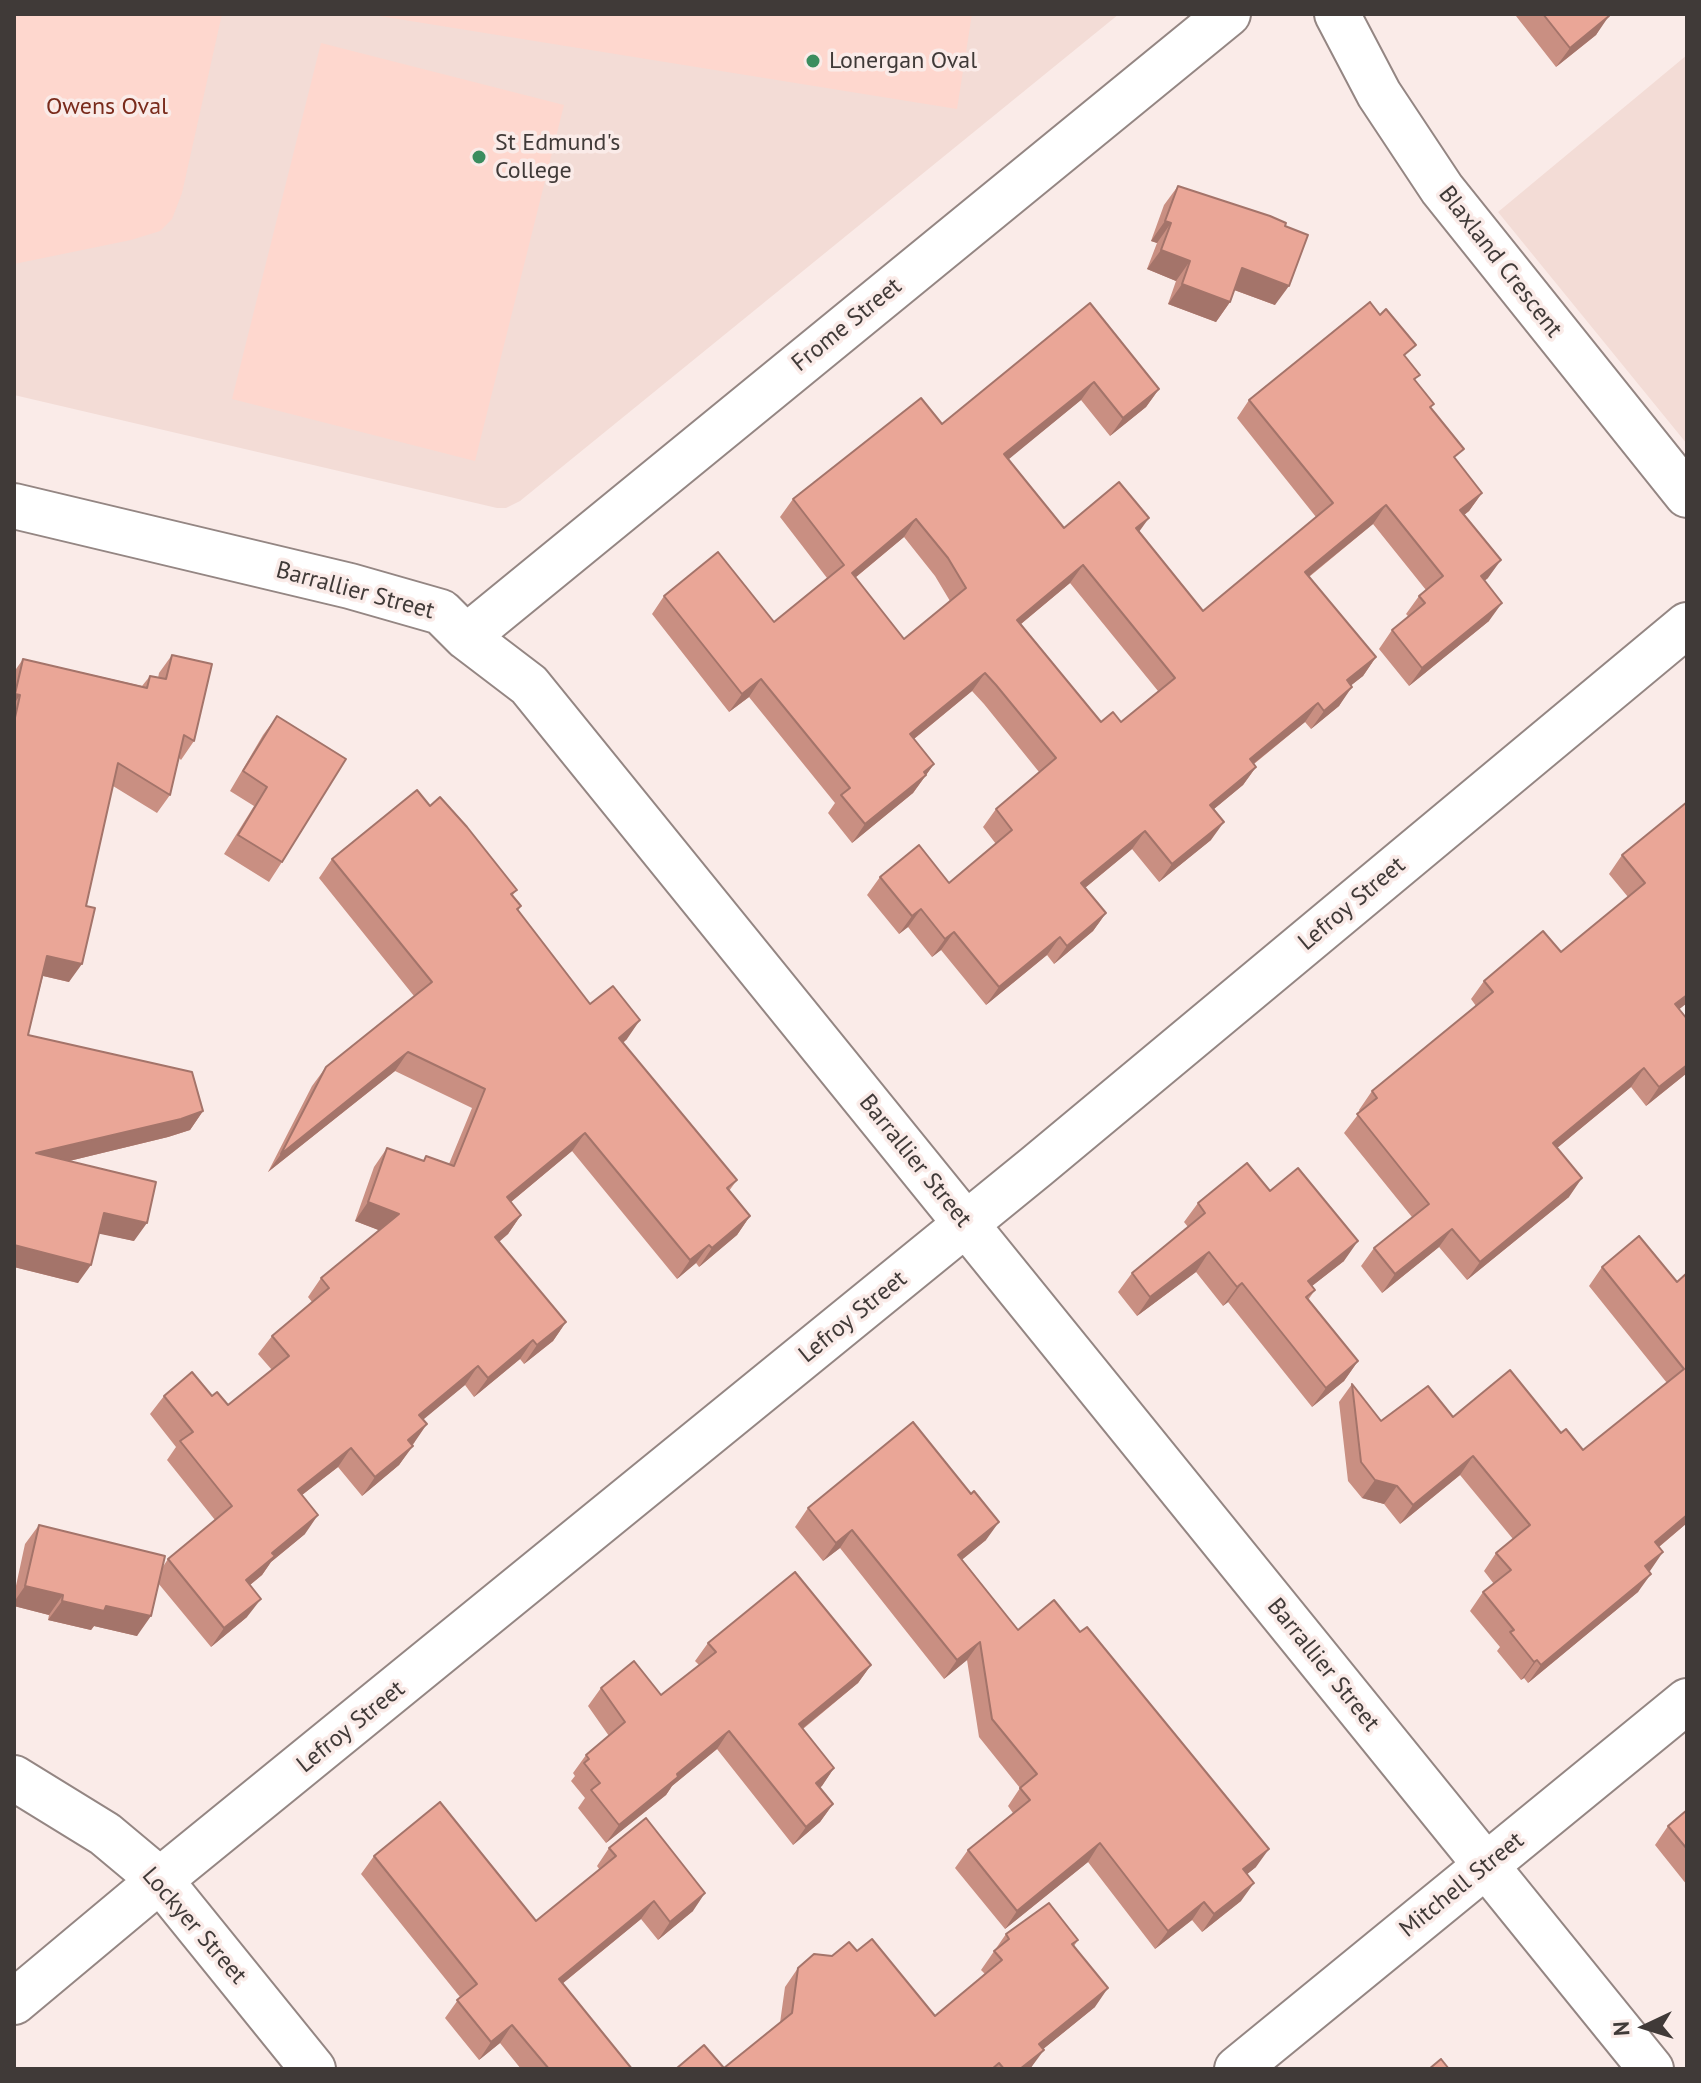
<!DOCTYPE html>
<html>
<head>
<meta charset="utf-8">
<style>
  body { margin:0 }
  #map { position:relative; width:1701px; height:2083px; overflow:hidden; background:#faebe8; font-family:"PT Sans",sans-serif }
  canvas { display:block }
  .frame { position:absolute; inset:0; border:16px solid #403a38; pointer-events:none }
  .north { position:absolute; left:1605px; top:1987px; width:80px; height:80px; -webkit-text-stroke:6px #faebe8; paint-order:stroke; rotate:266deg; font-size:22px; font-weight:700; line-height:32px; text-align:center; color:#403a38 }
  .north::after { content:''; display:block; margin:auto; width:28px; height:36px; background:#403a38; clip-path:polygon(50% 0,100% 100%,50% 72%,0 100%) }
</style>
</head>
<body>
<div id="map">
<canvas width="1701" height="2083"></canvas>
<div class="frame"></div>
<div class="north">N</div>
</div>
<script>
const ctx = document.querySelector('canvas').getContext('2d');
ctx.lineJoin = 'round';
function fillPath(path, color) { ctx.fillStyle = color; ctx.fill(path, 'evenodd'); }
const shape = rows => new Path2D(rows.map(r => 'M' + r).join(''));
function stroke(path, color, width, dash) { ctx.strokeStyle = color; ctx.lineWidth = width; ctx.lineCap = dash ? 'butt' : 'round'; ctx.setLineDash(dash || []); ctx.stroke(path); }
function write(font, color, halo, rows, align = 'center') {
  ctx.font = font + ' "PT Sans",sans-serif'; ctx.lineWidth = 7; ctx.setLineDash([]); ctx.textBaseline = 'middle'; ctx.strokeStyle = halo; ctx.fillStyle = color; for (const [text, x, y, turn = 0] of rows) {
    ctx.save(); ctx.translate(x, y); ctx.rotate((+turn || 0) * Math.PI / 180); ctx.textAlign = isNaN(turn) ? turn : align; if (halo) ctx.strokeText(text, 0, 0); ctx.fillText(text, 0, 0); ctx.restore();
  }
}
const built = shape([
  [14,14,1119,14,520,501,506,508,497,508,14,395],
  [1687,55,1687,444,1498,212]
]);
const green = shape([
  [14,14,222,14,182,193,172,219,160,231,131,240,14,264],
  [367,14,972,14,957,109],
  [321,43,564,105,475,461,232,399]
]);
const minor = shape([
  [1337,14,1379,94,1442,189,1687,495],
  [14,506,350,586,441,612,466,637,529,685,1651,2069],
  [466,637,1228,14],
  [14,1778,105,1834,160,1880,313,2069],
  [14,2002,160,1880,1037,1166,1687,625],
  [1237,2069,1687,1701]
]);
const wall = shape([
  [1517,14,1608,14,1596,35,1556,67,1516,16],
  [1178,186,1285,226,1275,305,1234,290,1230,302,1216,322,1168,304,1176,281,1147,269,1157,243,1151,241,1164,205],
  [1090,303,1159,389,1146,407,1110,436,1081,400,1008,459,1064,528,1139,532,1203,611,1316,517,1237,418,1249,400,1407,358,1416,381,1431,408,1456,460,1482,493,1469,511,1464,515,1488,578,1484,581,1489,621,1409,686,1379,649,1392,630,1409,617,1406,614,1419,596,1426,590,1373,524,1309,577,1376,657,1363,676,1351,685,1339,706,1311,729,1305,722,1254,764,1256,767,1243,785,1214,809,1211,840,1159,882,1132,849,1085,888,1106,913,1093,931,1054,964,1047,955,986,1005,941,950,932,957,908,927,899,934,867,895,880,877,949,883,996,844,983,827,996,809,1039,772,984,704,972,691,914,739,934,764,913,793,852,843,828,813,835,803,749,697,729,712,652,614,664,596,774,622,827,578,780,517,793,499,942,424],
  [904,537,935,576,950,601,904,639,855,578],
  [1070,583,1158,691,1121,722,1101,722,1021,624],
  [172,655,194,741,181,760,179,758,170,795,157,813,113,786,69,982,43,976,28,1035,203,1111,190,1130,168,1137,69,1161,134,1241,99,1233,78,1283,14,1267,14,672,23,659,142,686,150,676,158,678,159,673],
  [277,716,282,862,269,882,224,854,254,806,230,791,263,735],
  [1687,802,1687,1003,1679,1009,1687,1019,1687,1073,1646,1106,1631,1087,1557,1148,1569,1197,1467,1280,1439,1247,1382,1293,1361,1266,1374,1248,1412,1217,1344,1133,1360,1112,1359,1110,1372,1091,1476,1006,1471,999,1484,981,1561,952,1628,897,1609,874,1622,855],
  [430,806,517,890,512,896,521,906,518,911,590,1004,627,1039,623,1043,737,1180,729,1191,750,1216,737,1235,699,1267,696,1263,677,1279,572,1151,511,1202,521,1215,508,1234,499,1242,566,1322,553,1341,524,1364,520,1359,474,1397,465,1385,423,1419,414,1443,399,1465,362,1496,338,1467,302,1495,305,1534,271,1562,262,1575,250,1585,247,1617,211,1647,158,1583,137,1636,94,1626,91,1630,48,1620,49,1615,14,1606,14,1595,25,1544,39,1525,162,1568,168,1559,215,1520,167,1460,176,1447,150,1414,164,1396,212,1396,228,1405,272,1370,258,1354,272,1336,312,1302,308,1297,321,1278,379,1230,355,1221,374,1167,387,1148,423,1161,426,1156,449,1164,472,1108,395,1071,268,1172,312,1086,326,1067,414,996,319,878,332,859],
  [1270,1191,1344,1261,1312,1286,1315,1290,1308,1300,1358,1361,1344,1381,1312,1407,1228,1302,1223,1306,1196,1272,1137,1316,1118,1292,1132,1273,1188,1227,1184,1222,1198,1203],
  [1602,1267,1677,1282,1687,1273,1687,1523,1659,1547,1649,1571,1638,1592,1528,1683,1524,1678,1521,1680,1497,1651,1500,1647,1470,1611,1483,1592,1494,1584,1484,1571,1496,1553,1513,1539,1460,1475,1400,1524,1384,1504,1362,1498,1348,1481,1339,1402,1352,1384,1381,1421,1453,1417,1561,1433,1583,1450,1667,1383,1589,1286],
  [808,1508,986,1540,962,1559,1018,1630,1256,1867,1247,1874,1241,1901,1202,1932,1192,1920,1155,1949,1088,1862,1005,1929,955,1868,968,1850,1013,1813,1008,1806,1020,1788,979,1737,967,1660,944,1679,840,1548,823,1561,795,1527],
  [708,1643,871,1665,858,1683,803,1729,834,1768,820,1788,833,1804,820,1822,793,1845,717,1749,672,1786,666,1795,606,1843,578,1808,585,1798,571,1781,575,1776,573,1773,586,1755,609,1736,588,1706,601,1688,661,1695,699,1665,695,1661],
  [1687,1810,1687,1885,1655,1845,1668,1826],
  [609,1848,693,1911,658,1940,641,1919,562,1984,632,2069,521,2069,500,2043,479,2060,445,2018,460,1997,361,1874,374,1856,536,1921,600,1870,597,1866],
  [1006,1934,1078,1940,1074,1946,1095,2007,1043,2049,1030,2069,677,2069,704,2045,724,2068,780,2023,785,1987,798,1968,832,1956,857,1951,935,2016,985,1974,981,1970]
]);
const shadedWall = shape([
  [1609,16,1596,35,1556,67,1570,48],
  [1165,221,1171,223,1157,243,1151,241],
  [1161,250,1190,261,1176,281,1147,269],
  [1242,268,1289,286,1275,305,1229,288],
  [1182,284,1230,302,1216,322,1168,304],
  [1094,382,1081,400,992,473,1004,454],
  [1159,389,1146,407,1110,436,1123,418],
  [1482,493,1469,511,1448,528,1460,510],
  [1386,505,1373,524,1292,590,1305,572],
  [1149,518,1136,536,1136,528],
  [916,519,904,537,839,591,852,573],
  [1501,560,1488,578,1468,594,1481,576],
  [1083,565,1070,583,1004,638,1017,620],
  [1502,603,1489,621,1409,686,1422,668],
  [1376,657,1363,676,1334,699,1347,680],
  [985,673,972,691,898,752,910,734],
  [761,679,749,697,729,712,742,694],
  [1352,687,1339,706,1311,729,1324,711],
  [15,694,20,695,14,704,14,695],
  [1318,703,1305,722,1237,777,1250,759],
  [934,764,913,793,852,843,865,824],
  [1256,767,1243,785,1197,823,1210,805],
  [1224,822,1211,840,1159,882,1172,864],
  [1145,831,1132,849,1069,901,1081,883],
  [921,909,908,927,899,934,912,916],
  [1106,913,1093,931,1054,964,1067,946],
  [954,932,941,950,932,957,945,939],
  [1060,937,1047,955,986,1005,999,987],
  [47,956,82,964,69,982,35,974],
  [1687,995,1687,1003,1662,1023,1675,1004],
  [640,1020,627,1039,606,1057,619,1038],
  [408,1052,395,1071,268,1172,281,1154],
  [1687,1065,1687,1073,1646,1106,1659,1087],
  [1644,1068,1631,1087,1540,1162,1553,1143],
  [203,1111,190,1130,168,1137,24,1172,36,1153],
  [585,1133,572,1151,494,1216,507,1197],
  [1582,1178,1569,1197,1467,1280,1480,1262],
  [368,1202,399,1214,386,1233,355,1221],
  [104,1213,147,1223,134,1241,91,1232],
  [521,1215,508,1234,482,1256,495,1237],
  [750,1216,737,1235,699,1267,712,1248],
  [1452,1229,1439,1247,1382,1293,1395,1274],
  [1358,1241,1344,1261,1294,1300,1308,1281],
  [14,1245,91,1265,78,1283,14,1267],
  [709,1245,696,1263,677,1279,690,1260],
  [1209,1252,1196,1272,1137,1316,1150,1297],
  [1242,1283,1228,1302,1223,1306,1237,1287],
  [566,1322,553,1341,524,1364,537,1345],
  [533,1340,520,1359,474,1397,488,1378],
  [1358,1361,1344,1381,1312,1407,1326,1388],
  [478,1366,465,1385,406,1434,419,1415],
  [427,1424,414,1443,394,1458,408,1440],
  [413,1446,399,1465,362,1496,375,1477],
  [351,1448,338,1467,284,1509,298,1490],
  [1473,1456,1460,1475,1400,1524,1413,1505],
  [1375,1480,1397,1486,1384,1504,1362,1498],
  [318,1515,305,1534,271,1562,262,1575,233,1599,246,1580,272,1553],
  [1687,1515,1687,1523,1642,1561,1655,1542],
  [999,1522,986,1540,946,1573,958,1555],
  [852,1530,840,1548,823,1561,836,1543],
  [1663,1552,1650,1571,1632,1585,1645,1566],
  [1651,1574,1638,1592,1528,1683,1541,1665],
  [25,1586,63,1595,49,1615,14,1606,14,1602],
  [261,1599,247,1617,211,1647,224,1628],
  [62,1601,106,1606,151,1616,137,1636,94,1626,91,1630,48,1620],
  [980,1642,967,1660,944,1679,957,1660],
  [1537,1660,1524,1678,1521,1680,1534,1662],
  [871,1665,858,1683,786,1742,799,1724],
  [729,1731,717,1749,672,1786,666,1795,606,1843,619,1825,677,1774],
  [834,1768,822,1786,803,1801,816,1783],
  [833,1804,820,1822,793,1845,806,1827],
  [1100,1843,1088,1862,1005,1929,1017,1911],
  [1269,1849,1256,1867,1230,1888,1243,1869],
  [1254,1883,1241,1901,1202,1932,1214,1914],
  [705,1893,693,1911,658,1940,670,1922],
  [654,1901,641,1919,546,1997,559,1979],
  [1204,1902,1192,1920,1155,1949,1168,1931],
  [1108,1988,1095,2007,1026,2063,1039,2044],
  [512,2025,500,2043,479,2060,491,2042],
  [1044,2050,1030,2069,1020,2069]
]);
const building = shape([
  [1543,14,1608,14,1609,16,1570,48,1543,14],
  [1178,186,1270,216,1286,223,1285,226,1308,235,1289,286,1242,268,1230,302,1182,284,1190,261,1161,250,1171,223,1165,221,1178,186],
  [1370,302,1380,315,1386,309,1416,345,1404,355,1420,375,1414,379,1434,404,1430,407,1464,449,1454,457,1482,493,1460,510,1501,560,1481,576,1502,603,1422,668,1392,630,1425,603,1419,596,1443,576,1386,505,1305,572,1376,657,1347,680,1352,687,1324,711,1318,703,1250,759,1256,767,1210,805,1224,822,1172,864,1145,831,1081,883,1106,913,1067,946,1060,937,999,987,954,932,945,939,921,909,912,916,880,877,919,845,949,883,1012,830,996,809,1056,758,996,685,985,673,910,734,934,764,924,772,926,775,865,824,841,795,850,788,761,679,742,694,664,596,718,552,774,622,844,565,793,499,921,398,942,424,1090,303,1159,389,1123,418,1094,382,1004,454,1064,528,1119,482,1149,518,1136,528,1203,611,1333,503,1249,400,1370,302],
  [916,519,948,558,966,588,904,639,852,573,916,519],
  [1083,565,1175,678,1121,722,1113,712,1101,722,1017,620,1083,565],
  [172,655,212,664,194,741,184,735,170,795,118,763,86,906,95,908,82,964,47,956,28,1035,192,1072,203,1111,181,1119,36,1153,156,1182,147,1223,104,1213,91,1265,14,1245,14,722,20,695,15,694,23,659,147,688,150,676,166,679,172,655],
  [277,716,346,759,282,862,238,835,267,787,243,771,277,716],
  [417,790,430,806,440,797,467,827,517,890,511,894,521,906,517,909,590,1004,613,986,640,1020,619,1038,737,1180,727,1188,750,1216,712,1248,709,1245,690,1260,585,1133,507,1197,521,1215,495,1237,566,1322,537,1345,533,1340,488,1378,478,1366,419,1415,427,1424,408,1440,413,1446,375,1477,351,1448,298,1490,318,1515,272,1553,275,1556,246,1580,261,1599,224,1628,168,1559,232,1506,180,1441,193,1432,164,1396,192,1372,212,1396,217,1392,228,1405,289,1356,272,1336,329,1288,321,1278,399,1214,368,1202,387,1148,424,1161,426,1156,454,1166,485,1089,408,1052,281,1154,326,1067,432,982,332,859,417,790],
  [1687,802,1687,995,1675,1004,1687,1019,1687,1065,1659,1087,1644,1068,1553,1143,1582,1178,1480,1262,1452,1229,1395,1274,1374,1248,1429,1204,1357,1114,1377,1098,1372,1091,1493,992,1484,981,1543,931,1561,952,1645,883,1622,855,1687,802],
  [1247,1163,1270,1191,1298,1168,1358,1241,1308,1281,1315,1290,1306,1297,1358,1361,1326,1388,1242,1283,1237,1287,1209,1252,1150,1297,1132,1273,1205,1213,1198,1203,1247,1163],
  [1639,1236,1677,1282,1687,1273,1687,1515,1655,1542,1663,1552,1645,1566,1651,1574,1541,1665,1537,1660,1534,1662,1510,1632,1514,1630,1483,1592,1511,1570,1496,1553,1530,1525,1473,1456,1413,1505,1397,1486,1375,1480,1361,1462,1352,1384,1381,1421,1428,1386,1453,1417,1510,1370,1561,1433,1566,1429,1583,1450,1684,1369,1602,1267,1639,1236],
  [913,1422,971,1494,974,1491,999,1522,958,1555,1018,1630,1054,1600,1080,1632,1087,1627,1269,1849,1243,1869,1254,1883,1214,1914,1204,1902,1168,1931,1100,1843,1017,1911,968,1850,1030,1800,1020,1788,1037,1774,992,1719,980,1642,957,1660,852,1530,836,1543,808,1508,913,1422],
  [39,1525,165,1556,151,1616,106,1606,104,1611,62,1601,63,1595,25,1586,39,1525],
  [795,1572,871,1665,799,1724,834,1768,816,1783,833,1804,806,1827,729,1731,677,1774,678,1777,619,1825,591,1790,600,1783,584,1763,589,1759,586,1755,625,1722,601,1688,634,1661,661,1695,716,1652,708,1643,795,1572],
  [440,1802,536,1921,616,1856,609,1848,646,1818,705,1893,670,1922,654,1901,559,1979,632,2069,549,2069,512,2025,491,2042,457,2000,477,1984,374,1856,440,1802],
  [1687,1810,1687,1849,1668,1826,1687,1810],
  [1049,1903,1078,1940,1072,1944,1108,1988,1039,2044,1044,2050,1020,2069,1004,2069,999,2063,992,2069,677,2068,704,2045,724,2068,792,2013,798,1968,814,1954,832,1956,849,1942,857,1951,872,1939,935,2016,1002,1960,994,1951,1009,1939,1006,1934,1049,1903],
  [1441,2059,1449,2069,1429,2069,1441,2059]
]);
const markers = [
  [813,61,8,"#3b8d5f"],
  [479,157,8,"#3b8d5f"]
];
const poiNames = [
  ["Lonergan Oval",829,61],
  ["St Edmund's",495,143],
  ["College",495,171]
];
const parkNames = [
  ["Owens Oval",107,107]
];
const streetNames = [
  ["Blaxland Crescent",1500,262,52],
  ["Frome Street",847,325,-39],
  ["Barrallier Street",355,591,15],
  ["Lefroy Street",1352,904,-40],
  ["Barrallier Street",915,1161,51],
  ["Lefroy Street",853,1317,-39],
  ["Barrallier Street",1323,1665,51],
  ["Lefroy Street",351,1727,-39],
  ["Mitchell Street",1462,1885,-39],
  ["Lockyer Street",194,1926,49]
];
fillPath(built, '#f3dcd6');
fillPath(green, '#fed7ce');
stroke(minor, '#948683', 48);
stroke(minor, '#fff', 44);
fillPath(wall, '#c98f82');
fillPath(shadedWall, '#a4746a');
fillPath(building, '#eaa697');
stroke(building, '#a4746a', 2);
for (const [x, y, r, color] of markers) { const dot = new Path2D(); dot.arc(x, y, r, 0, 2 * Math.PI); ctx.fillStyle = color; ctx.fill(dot); stroke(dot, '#faebe8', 3); }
write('24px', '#403a38', '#faebe8', poiNames, 'left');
write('24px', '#7a2b1c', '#faebe8', parkNames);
write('24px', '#403a38', '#faebe8', streetNames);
</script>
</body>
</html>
